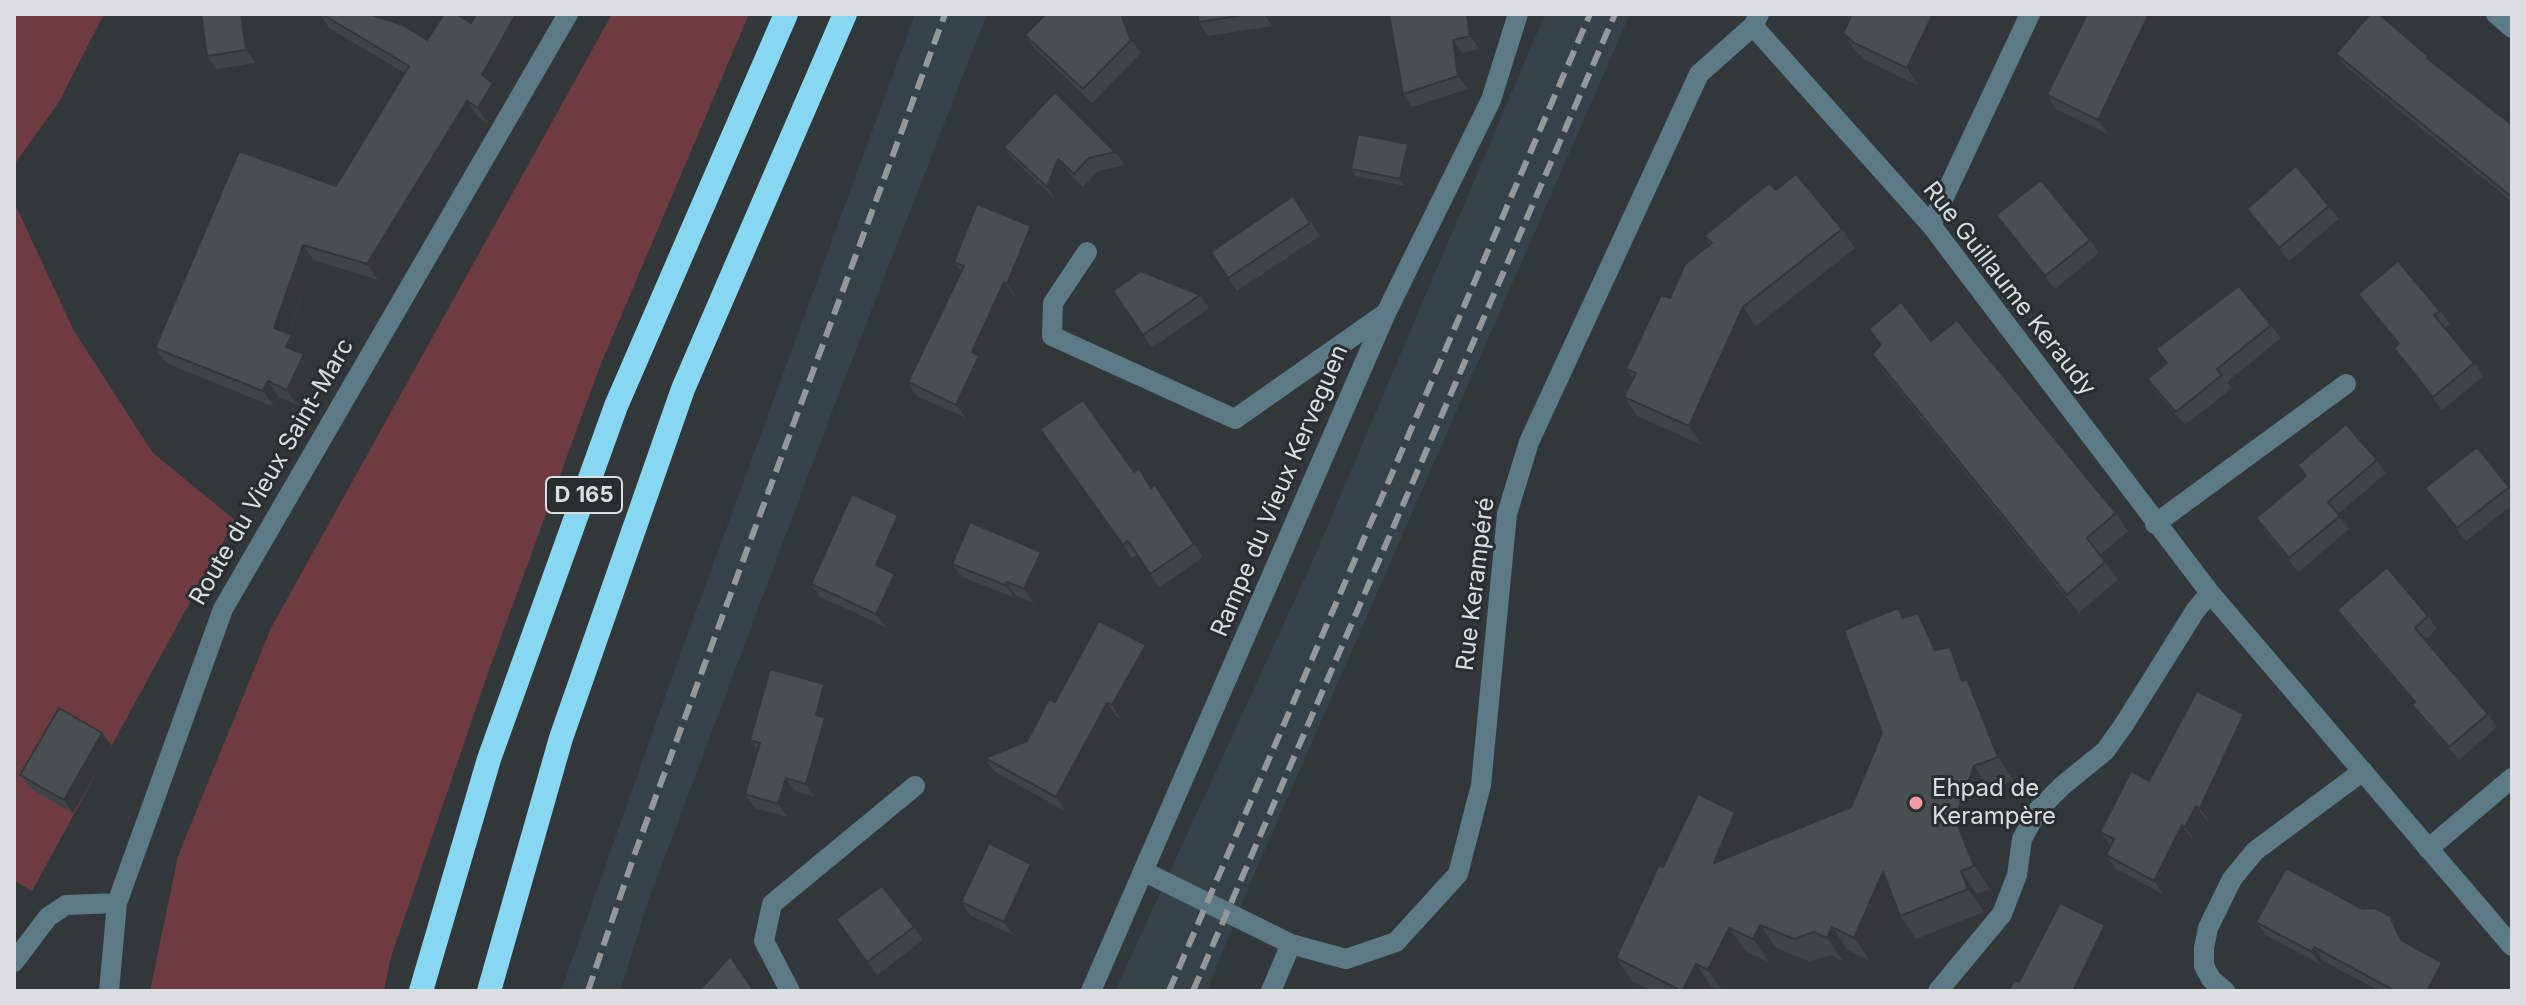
<!DOCTYPE html>
<html>
<head>
<meta charset="utf-8">
<style>
  body { margin:0 }
  #map { position:relative; width:2526px; height:1005px; overflow:hidden; background:#323739; font-family:Inter,sans-serif }
  canvas { display:block }
  .frame { position:absolute; inset:0; border:16px solid #dadedf; pointer-events:none }
</style>
</head>
<body>
<div id="map">
<canvas width="2526" height="1005"></canvas>
<div class="frame"></div>
</div>
<script>
const ctx = document.querySelector('canvas').getContext('2d');
ctx.lineJoin = 'round';
function fillPath(path, color) { ctx.fillStyle = color; ctx.fill(path, 'evenodd'); }
const shape = rows => new Path2D(rows.map(r => 'M' + r).join(''));
function stroke(path, color, width, dash) { ctx.strokeStyle = color; ctx.lineWidth = width; ctx.lineCap = dash ? 'butt' : 'round'; ctx.setLineDash(dash || []); ctx.stroke(path); }
function write(font, color, halo, rows, align = 'center') {
  ctx.font = font + ' Inter,sans-serif'; ctx.lineWidth = 6; ctx.setLineDash([]); ctx.textBaseline = 'middle'; ctx.strokeStyle = halo; ctx.fillStyle = color; for (const [text, x, y, turn = 0] of rows) {
    ctx.save(); ctx.translate(x, y); ctx.rotate((+turn || 0) * Math.PI / 180); ctx.textAlign = isNaN(turn) ? turn : align; if (halo) ctx.strokeText(text, 0, 0); ctx.fillText(text, 0, 0); ctx.restore();
  }
}
const built = shape([
  [915,14,987,14,838,396,648,902,620,991,561,991,677,663],
  [1545,14,1630,14,1246,893,1207,991,1115,991,1313,560]
]);
const green = shape([
  [14,14,104,14,59,102,14,165],
  [612,14,749,14,600,366,489,670,391,957,384,991,150,991,178,856,271,628],
  [14,202,74,331,153,453,235,520,32,891,14,881]
]);
const minor = shape([
  [2496,14,2512,28],
  [1753,26,1931,225,2210,593,2512,946],
  [1931,225,2030,14],
  [1087,252,1053,303,1052,336,1235,419,1386,313],
  [2155,524,2346,384],
  [2428,849,2512,778],
  [1143,871,1291,944],
  [14,962,48,917,66,905,117,903],
  [109,991,117,903,223,609,568,14],
  [790,991,764,941,772,904,915,786],
  [1091,991,1386,313,1491,100,1518,14],
  [1271,991,1291,944,1346,959,1396,942,1458,874,1481,785,1507,514,1529,442,1699,74,1753,26,1759,14],
  [1938,991,2002,914,2017,875,2022,839,2038,810,2062,786,2105,751,2123,726,2195,611,2210,593],
  [2225,991,2211,979,2204,966,2204,948,2208,928,2232,879,2255,851,2363,771]
]);
const highway = shape([
  [421,991,489,759,616,406,786,14],
  [489,991,561,738,683,389,845,14]
]);
const rail = shape([
  [588,991,635,853,945,14],
  [1169,991,1590,14],
  [1193,991,1615,14]
]);
const wall = shape([
  [248,14,256,63,216,69,207,56],
  [320,14,369,14,427,40,471,23,495,86,504,98,489,124,478,117,378,280,314,260,289,334,303,351,302,353,304,354,315,370,298,405,279,397,274,407,166,363,155,348,336,186,405,73,329,28],
  [1046,14,1124,14,1141,53,1092,103,1034,48,1025,35],
  [1197,14,1270,14,1272,26,1208,36,1199,22],
  [1474,14,1479,49,1462,53,1468,89,1412,107,1403,94],
  [1852,14,1954,14,1919,86,1866,60,1855,50,1843,33],
  [2087,14,2108,134,2056,109,2047,95],
  [2336,54,2434,64,2512,125,2512,202,2346,67],
  [1408,144,1413,151,1405,186,1355,176,1351,169],
  [1004,147,1115,152,1125,165,1098,171,1083,187,1068,172,1056,200,1014,160],
  [1776,190,1842,229,1855,248,1756,326,1702,445,1637,416,1624,397,1633,379,1626,369,1670,298,1710,245,1704,236],
  [2329,206,2339,219,2289,261,2256,222,2247,209],
  [1303,209,1320,236,1237,291,1211,252],
  [1996,215,2090,240,2099,253,2055,289],
  [1040,239,1016,297,1014,296,983,361,989,369,966,418,917,396,908,382,961,272,954,262],
  [1113,291,1200,295,1209,308,1152,348],
  [2358,294,2440,311,2450,324,2445,328,2474,363,2484,376,2442,410,2404,361,2394,348,2398,345],
  [2271,325,2281,338,2227,382,2232,388,2185,425,2157,393,2147,379,2166,363,2156,349],
  [1869,329,1931,341,2116,513,2128,531,2100,555,2118,579,2079,613,1884,372,1872,354,1880,345],
  [1040,429,1134,472,1152,487,1155,485,1203,557,1159,588,1137,555,1132,558],
  [2477,447,2512,492,2512,505,2466,541,2425,488],
  [2377,460,2386,473,2338,514,2349,529,2299,572,2265,532,2256,518,2305,476,2298,465],
  [907,529,888,571,895,574,904,587,886,627,820,597,811,584],
  [952,564,1050,565,1034,603,1016,596,1015,598,962,577],
  [2337,610,2428,616,2437,629,2425,640,2488,714,2497,727,2459,760,2421,718,2412,705,2414,703,2347,624],
  [1905,618,1934,636,1940,649,1950,647,1966,670,1971,684,1983,702,2014,780,1990,789,1971,841,1990,889,1977,894,1984,912,1916,939,1900,916,1895,904,1870,961,1848,950,1843,961,1830,955,1810,962,1776,948,1769,962,1745,951,1725,991,1721,991,1712,987,1710,991,1652,991,1632,981,1616,958,1663,867,1751,835,1745,851,1851,807,1882,733],
  [1146,645,1155,658,1121,719,1116,716,1065,811,994,771,985,758,1027,741,1055,702],
  [824,684,833,697,827,721,834,731,815,797,795,791,788,817,755,808,745,794,758,751,750,740],
  [2253,727,2209,821,2206,819,2194,840,2191,838,2163,894,2116,869,2106,855,2111,846,2100,832,2149,781],
  [102,733,112,746,73,813,30,788,20,775],
  [1040,877,1013,935,970,915,961,902],
  [2363,909,2390,916,2399,929,2406,943,2442,963,2451,976,2443,991,2380,991,2323,961,2321,965,2266,935,2256,922],
  [836,919,914,927,923,940,877,975]
]);
const shadedWall = shape([
  [241,14,248,14,256,63,246,50],
  [516,14,536,14,495,86,504,98,489,124,478,108,482,75],
  [1121,14,1124,14,1141,53,1131,40],
  [1264,14,1270,14,1272,26],
  [1467,14,1474,14,1479,49,1470,36],
  [1933,14,1954,14,1919,86,1907,68],
  [2149,14,2164,14,2108,134,2098,120],
  [1453,40,1462,53,1468,89,1458,76],
  [467,101,478,117,378,280,367,264],
  [1408,144,1413,151,1405,186,1400,179],
  [1058,159,1068,172,1056,200,1047,187],
  [1031,226,1040,239,1016,297,1007,284],
  [303,245,314,260,285,344,274,328],
  [1004,282,1014,296,983,361,989,369,966,418,956,405,972,352],
  [1743,307,1756,326,1702,445,1689,426],
  [292,335,303,351,297,362,286,347],
  [304,354,315,370,298,405,287,390],
  [268,381,279,397,274,407,263,391],
  [898,515,907,529,885,578,876,565],
  [1041,552,1050,565,1034,603,1024,589],
  [895,574,904,587,886,627,876,614],
  [1007,582,1016,596,1015,598,1005,585],
  [1918,613,1934,636,1951,672,1935,650],
  [1146,645,1155,658,1121,719,1112,705],
  [1950,647,1966,670,1971,684,1983,702,2014,780,1998,757,1962,681],
  [824,684,833,697,827,721,834,731,815,797,806,784,816,715],
  [1107,703,1116,716,1065,811,1056,797],
  [2244,714,2253,727,2209,821,2200,808],
  [102,733,112,746,73,813,64,800],
  [1974,766,1990,789,1971,841,1990,889,1974,866,1955,818],
  [786,778,795,791,788,817,778,804],
  [2196,806,2206,819,2194,840,2185,827],
  [1735,812,1751,835,1730,886,1714,863],
  [2182,825,2191,838,2163,894,2154,881],
  [1031,864,1040,877,1013,935,1004,922],
  [1961,871,1977,894,1984,912,1968,889],
  [1883,872,1899,895,1870,961,1854,938],
  [2390,916,2399,929,2410,953,2401,940],
  [1760,925,1776,948,1769,962,1753,939],
  [2105,925,2114,938,2088,991,2073,991],
  [1832,927,1848,950,1843,961,1827,938],
  [1729,928,1745,951,1725,991,1723,991,1708,970],
  [2314,947,2323,961,2321,965,2312,952],
  [2442,963,2451,976,2443,991,2427,991],
  [1696,964,1712,987,1710,991,1682,991]
]);
const building = shape([
  [201,14,241,14,246,50,207,56,201,14],
  [322,14,369,14,403,25,427,40,444,14,456,14,471,23,476,14,516,14,482,75,493,83,478,108,467,101,367,264,303,245,274,328,292,335,286,347,304,354,287,390,268,381,263,391,155,348,239,151,336,186,409,66,322,14],
  [1046,14,1121,14,1131,40,1083,89,1025,35,1046,14],
  [1197,14,1251,14,1199,22,1197,14],
  [1389,14,1467,14,1470,36,1453,40,1458,76,1403,94,1389,14],
  [1852,14,1933,14,1907,68,1854,43,1843,33,1852,14],
  [2087,14,2149,14,2098,120,2047,95,2087,14],
  [2370,14,2379,14,2428,56,2427,58,2512,125,2512,197,2336,54,2370,14],
  [1055,92,1115,152,1089,158,1074,174,1058,159,1047,187,1004,147,1055,92],
  [1358,134,1408,144,1400,179,1351,169,1358,134],
  [2296,166,2329,206,2279,248,2247,209,2296,166],
  [1796,174,1842,229,1743,307,1689,426,1624,397,1636,373,1626,369,1661,295,1670,298,1685,264,1712,243,1704,236,1769,183,1776,190,1796,174],
  [2041,180,2090,240,2045,276,1996,215,2041,180],
  [1293,196,1310,223,1228,278,1211,252,1293,196],
  [977,204,1031,226,1007,284,1004,282,972,352,979,356,956,405,908,382,964,266,954,262,977,204],
  [2398,261,2440,311,2434,315,2474,363,2433,397,2394,348,2399,344,2358,294,2398,261],
  [1141,271,1200,295,1143,335,1113,291,1141,271],
  [2239,286,2271,325,2217,369,2222,375,2176,412,2147,379,2167,363,2156,349,2239,286],
  [1901,302,1931,341,1957,320,2116,513,2087,538,2105,562,2067,595,1872,354,1881,345,1869,329,1901,302],
  [1083,400,1134,472,1139,468,1151,488,1155,485,1194,544,1150,574,1128,541,1123,545,1040,429,1083,400],
  [2346,424,2377,460,2328,502,2340,516,2289,558,2256,518,2306,476,2298,465,2346,424],
  [2477,447,2509,487,2457,528,2425,488,2477,447],
  [852,494,898,515,876,565,895,574,876,614,811,584,852,494],
  [970,522,1041,552,1024,589,1007,582,1005,585,952,564,970,522],
  [2387,567,2428,616,2415,628,2488,714,2449,747,2412,705,2415,702,2337,610,2387,567],
  [1898,608,1903,618,1918,613,1935,650,1950,647,1962,681,1967,679,1998,757,1974,766,1955,818,1974,866,1961,871,1968,889,1900,916,1883,872,1854,938,1832,927,1827,938,1814,932,1794,939,1760,925,1753,939,1729,928,1708,970,1696,964,1682,991,1616,958,1659,865,1663,867,1698,794,1735,812,1714,863,1851,807,1882,733,1844,630,1898,608],
  [1099,621,1146,645,1112,705,1107,703,1056,797,985,758,1027,741,1049,699,1055,702,1099,621],
  [770,669,824,684,816,715,825,718,806,784,786,778,778,804,745,794,760,743,750,740,770,669],
  [2197,691,2244,714,2200,808,2196,806,2185,827,2182,825,2154,881,2106,855,2114,839,2100,832,2131,771,2149,781,2197,691],
  [59,708,102,733,64,800,20,775,59,708],
  [989,843,1031,864,1004,922,961,902,989,843],
  [2286,868,2363,909,2375,908,2390,916,2401,940,2442,963,2427,991,2395,991,2314,947,2312,952,2256,922,2286,868],
  [882,886,914,927,867,962,836,919,882,886],
  [2060,903,2105,925,2073,991,2009,991,2014,980,2019,982,2060,903],
  [730,956,754,991,699,991,730,956]
]);
const markers = [
  [1916,803,8,"#f49aa4"]
];
const shields = [
  [584,495,76]
];
const shieldNames = [
  ["D 165",584,495]
];
const streetNames = [
  ["Rue Guillaume Keraudy",2009,289,52],
  ["Route du Vieux Saint-Marc",272,472,-60],
  ["Rampe du Vieux Kerveguen",1280,491,-67],
  ["Rue Kerampéré",1476,584,-83]
];
const poiNames = [
  ["Ehpad de",1932,789],
  ["Kerampère",1932,817]
];
fillPath(built, '#354247');
fillPath(green, '#6e3b41');
stroke(minor, '#5b7a85', 20);
stroke(highway, '#88d7f2', 24);
stroke(rail, '#94989a', 6, [16, 8]);
fillPath(wall, '#3f4446');
fillPath(shadedWall, '#333739');
fillPath(building, '#494f51');
stroke(building, '#333739', 2);
for (const [x, y, r, color] of markers) { const dot = new Path2D(); dot.arc(x, y, r, 0, 2 * Math.PI); ctx.fillStyle = color; ctx.fill(dot); stroke(dot, '#282d2f', 3); }
for (const [x, y, w] of shields) { const box = new Path2D(); box.roundRect(x - w / 2, y - 18, w, 36, 6); ctx.fillStyle = '#282d2f'; ctx.fill(box); stroke(box, '#dadedf', 2); }
write('bold 22px', '#dadedf', null, shieldNames);
write('24px', '#dadedf', '#282d2f', streetNames);
write('24px', '#dadedf', '#282d2f', poiNames, 'left');
</script>
</body>
</html>
